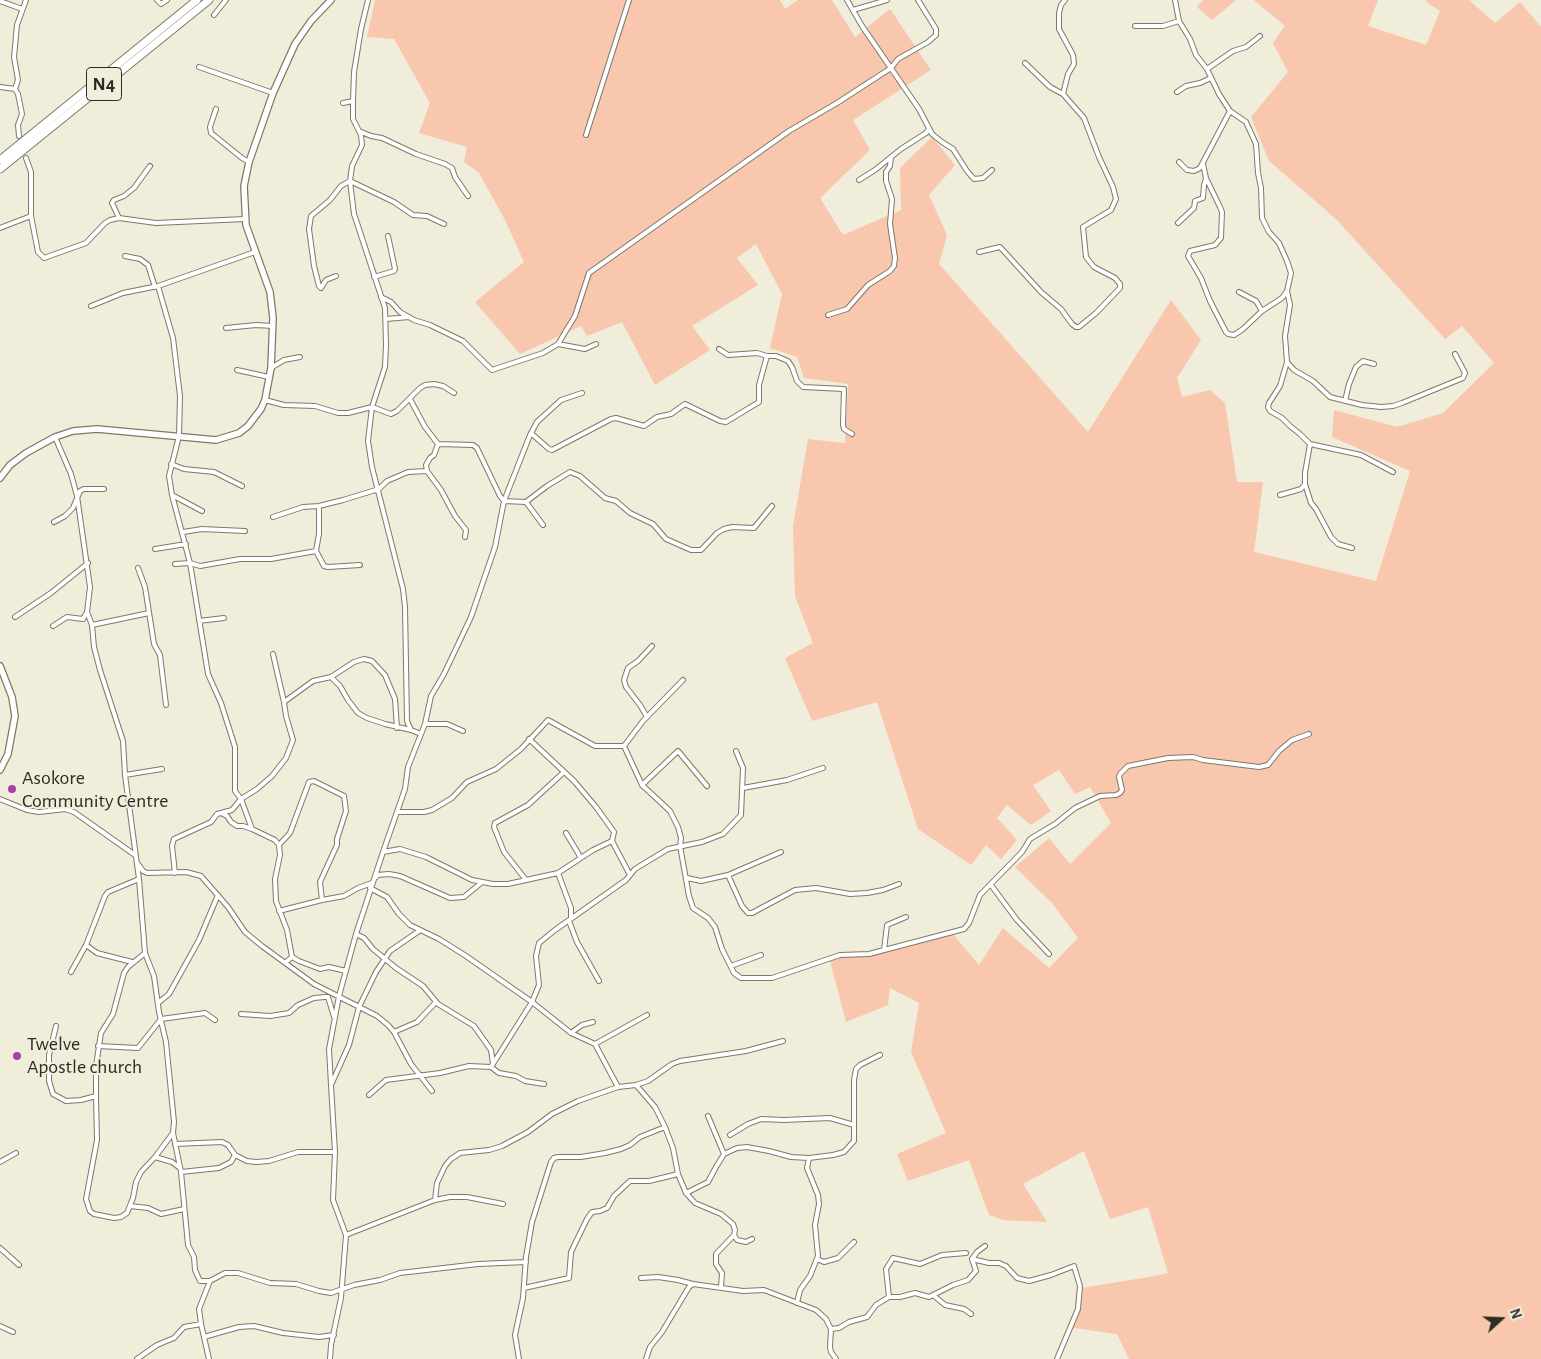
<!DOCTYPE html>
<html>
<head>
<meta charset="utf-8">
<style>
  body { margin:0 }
  #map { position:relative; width:1541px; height:1359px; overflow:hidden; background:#f0edda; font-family:"Alegreya Sans",sans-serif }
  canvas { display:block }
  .north { position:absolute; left:1476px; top:1294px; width:50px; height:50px; -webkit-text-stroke:4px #f0edda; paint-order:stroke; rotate:70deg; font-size:14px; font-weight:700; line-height:20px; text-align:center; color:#2d2c24 }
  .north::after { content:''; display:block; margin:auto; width:18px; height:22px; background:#2d2c24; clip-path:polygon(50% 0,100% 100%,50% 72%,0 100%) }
</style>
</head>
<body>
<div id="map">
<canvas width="1541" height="1359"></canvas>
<div class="north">N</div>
</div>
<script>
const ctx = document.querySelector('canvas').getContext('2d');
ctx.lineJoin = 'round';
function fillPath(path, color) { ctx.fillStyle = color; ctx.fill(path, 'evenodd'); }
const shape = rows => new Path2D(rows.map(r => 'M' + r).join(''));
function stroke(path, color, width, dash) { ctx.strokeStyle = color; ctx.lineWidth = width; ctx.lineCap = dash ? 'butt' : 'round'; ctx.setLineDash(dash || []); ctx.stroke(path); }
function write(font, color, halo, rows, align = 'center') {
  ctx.font = font + ' "Alegreya Sans",sans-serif'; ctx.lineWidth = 4; ctx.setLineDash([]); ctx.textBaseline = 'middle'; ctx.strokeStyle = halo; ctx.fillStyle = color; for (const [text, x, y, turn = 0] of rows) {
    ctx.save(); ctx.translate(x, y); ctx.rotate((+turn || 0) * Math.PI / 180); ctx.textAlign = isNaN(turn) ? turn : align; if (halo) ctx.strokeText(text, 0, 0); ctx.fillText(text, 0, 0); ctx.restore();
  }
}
const green = shape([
  [375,0,780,0,785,9,798,0,832,0,855,37,890,9,931,70,853,120,870,150,820,198,843,235,901,210,900,168,932,137,955,165,929,195,947,235,939,264,1088,432,1171,300,1201,340,1177,378,1182,397,1210,390,1225,403,1237,482,1263,482,1254,552,1376,581,1410,471,1332,437,1334,410,1397,427,1443,413,1494,363,1462,326,1445,339,1336,219,1269,161,1251,117,1288,72,1273,43,1285,26,1254,0,1378,0,1368,26,1426,45,1440,11,1425,1,1427,0,1469,0,1495,23,1520,2,1541,27,1541,1359,1129,1359,1117,1334,1074,1328,1076,1289,1155,1276,1168,1273,1148,1207,1110,1219,1084,1151,1023,1184,1047,1222,1003,1220,989,1215,969,1160,908,1181,897,1154,946,1133,911,1052,919,1003,890,988,888,1005,846,1022,829,957,833,955,866,954,896,950,952,933,979,965,1003,928,1049,968,1078,938,1052,903,1015,867,1049,838,1070,864,1111,823,1090,787,1075,794,1059,770,1033,785,1051,811,1031,825,1007,805,997,818,1017,840,1001,859,986,845,971,865,918,829,877,702,812,721,785,658,813,643,795,596,793,526,808,439,845,443,848,384,804,378,797,357,770,348,782,294,756,244,737,258,758,285,692,326,710,350,655,385,622,322,587,336,581,326,520,354,475,302,524,262,505,220,479,173,464,162,467,147,419,133,430,103,394,39,367,37],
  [1203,0,1236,0,1212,20,1197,7]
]);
const street = shape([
  [157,0,161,4,167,0],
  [368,0,361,29,354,72,353,101,353,119,361,135,362,145,352,166,350,181,354,214,385,308,386,345,385,367,372,407,368,441,372,467,403,589,405,607,407,721,411,730,421,734],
  [847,0,862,26,919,109,932,134,942,142,953,149,967,171,974,179,983,178,992,170],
  [1175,0,1179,21,1190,39,1196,55,1207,69,1219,94,1230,111,1246,122,1256,144,1258,173,1261,188,1262,218,1269,232,1279,243,1287,261,1291,273,1287,291,1290,305,1285,336,1287,362,1294,370,1313,381,1330,397,1362,405,1381,407,1393,406,1402,403,1463,378,1465,373,1455,354],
  [0,1,22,9],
  [853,10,887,0],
  [214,15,226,0],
  [1135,26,1163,26,1179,21],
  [1025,63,1050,87,1063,94],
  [199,67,273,93],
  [1207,69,1233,51,1246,47,1260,36],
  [0,87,15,89,18,80,14,57,17,25,26,0],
  [15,89,18,94,22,114,18,125,19,136],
  [1177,92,1186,86,1200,83,1211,78],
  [343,103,353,101],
  [216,109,210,127,211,133,242,158,249,162],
  [359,131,371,136,382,138,416,154,445,164,452,168,455,177,468,196],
  [586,135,629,0],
  [26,158,31,172,31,216,38,252,44,258,86,243,105,223,110,220,119,218,156,223,245,219],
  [1179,162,1187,170,1194,171,1200,168,1230,111],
  [1206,178,1220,207,1222,212,1221,238,1215,245,1190,251,1188,256,1201,278,1210,301,1226,332,1228,334,1234,335,1243,329,1262,311,1282,298,1287,291],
  [859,180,875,170,901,149,926,133,929,129],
  [119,218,112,203,114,200,124,196,134,188,150,166],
  [1178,223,1194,208,1195,201,1203,198,1204,185,1206,178,1203,164],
  [0,228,31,216],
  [979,252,1000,247,1041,292,1061,309,1072,324,1076,327,1079,327,1096,313,1120,288,1120,284,1115,278,1094,267,1086,257,1083,227,1111,210,1116,199,1113,187,1099,157,1084,118,1063,94,1068,74,1074,64,1073,55,1059,29,1059,13,1061,5,1065,0],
  [125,256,140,259,148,265,155,287],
  [336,276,326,280,321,288,319,286,314,266,309,229,311,216,330,200,341,186,350,181,394,202,413,215,427,216,444,224],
  [374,277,394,271,395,269,388,236],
  [158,286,173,338,180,396,179,436,169,476,172,495,190,563,208,674,221,703,235,747,235,791,241,799,252,829,275,840,279,845,280,855,275,879,276,901,287,930,292,957,286,962],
  [1239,292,1256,301,1262,311],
  [381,297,391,302,400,312,414,320,430,325,463,341,492,370,543,353,558,344,585,349,596,344],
  [91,306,123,293,158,286,255,252],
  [828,315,847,309,868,285,890,271,894,266,895,258,890,224,892,199,886,181,886,172,890,166,891,157],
  [386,319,409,317],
  [226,328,256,325,273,326],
  [558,344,575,316,589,273,789,131,837,103,891,68,898,59,928,42,936,35,936,29,918,0],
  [767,356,776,356,788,361,792,367,797,381,803,387,844,389,843,425,844,429,852,434],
  [1287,362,1280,386,1269,403,1268,407,1270,411,1282,418,1290,426,1300,434,1310,444,1361,455,1393,472],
  [271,368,284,360,300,357],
  [237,370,269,377],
  [410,399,425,427,438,444,473,445,477,448,500,496,504,501,526,502,543,525],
  [265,400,284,405,315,406,338,413,348,413,372,407,391,414,397,411,420,388,425,385,434,384,443,386,454,393],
  [1345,401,1349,384,1356,367,1363,361,1374,364],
  [530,435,537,422,561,400,582,393],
  [55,437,71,474,77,496,90,587,87,612,92,625,94,647,100,670,123,741,125,775,139,879,145,953,154,976,159,1012,166,1042,174,1122,173,1133,181,1172,188,1245,194,1257,195,1270,200,1281,210,1281],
  [1310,444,1305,473,1305,484,1311,503,1316,509,1331,537,1338,544,1352,548],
  [171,464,184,469,214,472,242,486],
  [427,471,426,465,430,458,434,455,438,444],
  [172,495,202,511],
  [1280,495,1301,489,1305,484],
  [526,502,547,486,570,472,580,476,605,498,616,501,630,513,653,524,666,539,691,550,701,550,717,533,724,529,732,527,754,528,772,506],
  [273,517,303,507,319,506,343,500,379,489,387,481,408,472,427,471,441,490,455,516,466,530,465,537],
  [54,522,65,516,73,508,80,491,84,489,104,489],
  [183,532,202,529,245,531],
  [155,549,186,544],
  [316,551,324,566,328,567,360,565],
  [175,564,190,563,200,566,240,559,271,559,316,551,319,534,319,506],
  [138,568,145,587,154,644,160,655,166,705],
  [15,617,51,593,88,563],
  [199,621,224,618],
  [92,625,149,613],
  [53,626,67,617,83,619,87,612],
  [273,654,284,702],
  [331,677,340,686,348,700,358,713,367,718,385,724,411,730],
  [683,680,643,721,624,746,642,785,670,811,678,827,681,838,680,846,689,896,693,908,708,918,715,927,722,949,734,973,741,978,772,978,840,955,869,954,964,929,969,923,980,895,1022,852,1030,839,1055,824,1075,808,1100,796,1116,795,1120,793,1122,790,1119,777,1120,774,1128,766,1168,758,1193,757,1203,760,1259,767,1268,765,1279,751,1292,740,1309,734],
  [647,717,640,705,626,687,624,680,628,668,638,661,652,646],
  [425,724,447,724,463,731],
  [125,775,162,769],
  [642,785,678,751,707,786],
  [743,788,787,780,823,768],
  [0,799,27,810,39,812,65,809,74,812,135,855],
  [397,812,424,812,432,810,452,798,467,782,496,769,521,749,548,720,595,746,624,746],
  [221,813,232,810,241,799,257,789,272,776,286,758,293,740,286,716,284,702,313,681,331,677,354,662,364,659,372,661,385,675,395,699,397,728],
  [566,833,581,858],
  [612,841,630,875],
  [279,845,290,833,309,782,314,781,344,796,346,811,337,839,337,845,320,882,322,900],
  [383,852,400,849,426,857,472,880,493,884,508,884,558,873,593,850,612,841,614,832,596,807,574,781,529,739],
  [138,864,143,871,147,873,186,872,201,876,228,907,245,932,262,946,314,984,377,1016,388,1025,394,1032,411,1064,432,1091],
  [175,873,172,846,174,839,211,822,217,814,221,813,227,816,231,822,237,826,243,826,252,829],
  [558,873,571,908,571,918],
  [728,875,742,906,748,913,752,913,795,890,816,888,850,894,867,893,883,890,899,884],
  [376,877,377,875,389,874,400,876,450,898,464,897,481,883],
  [687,878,701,881,728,875,781,852],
  [526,880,504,852,494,827,495,823,528,805,564,772],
  [991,885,1017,920,1049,954],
  [370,888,387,897,399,914,410,925,439,939,466,956,532,1002,571,1033,595,1044,618,1087],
  [279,911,322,900,344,896,358,888,372,883],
  [569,921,577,942,599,981],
  [356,934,364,938,373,949,396,968,423,986,438,1004,474,1026,491,1050,493,1064],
  [884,950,887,925,906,917],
  [292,957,299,961,320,969,329,967,346,971],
  [132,962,97,953,86,945,105,896,108,892,139,879],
  [731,966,761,955],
  [71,972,86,945],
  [158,1003,169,994,199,940,218,895],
  [241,1014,270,1016,289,1013,298,1005,314,998,325,997,328,997,334,1017],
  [56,1026,49,1055,49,1081,53,1094,66,1101,81,1100,96,1096,96,1066,101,1033,113,1014,124,973,128,967,145,953],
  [394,1032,417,1022,436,1002],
  [571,1033,582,1025,593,1022],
  [595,1044,647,1015],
  [98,1046,138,1048,161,1019,205,1013,215,1020],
  [491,1067,532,1002,539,985,536,956,539,943,555,930,626,880,635,869,668,849,702,842,723,834,741,815,743,768,736,751],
  [331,1085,329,1049,339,996,356,934,383,852,405,789,408,767,425,724,431,696,444,674,471,617,495,547,504,501,530,435,532,434,549,449,552,450,611,419,616,418,644,426,657,417,671,414,685,404,720,421,726,422,759,402,759,385,767,356,757,353,728,355,719,349],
  [636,1085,655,1107,665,1127,673,1148,678,1174,686,1193,695,1203,721,1214,733,1224,735,1230,734,1235,716,1254,716,1264,722,1273,721,1287],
  [369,1095,386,1080,440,1073,469,1066,491,1067,499,1073,516,1076,525,1081,544,1084],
  [96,1096,97,1140,86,1199,90,1211,94,1214,114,1218,121,1217,127,1213,133,1198,136,1182,141,1172,155,1157,173,1133],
  [708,1116,724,1154],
  [730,1135,748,1124,761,1119,784,1120,830,1118,854,1125],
  [175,1144,222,1142,228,1145,235,1155,247,1161,256,1162,269,1161,298,1152,335,1152],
  [155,1157,172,1162,180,1168],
  [809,1158,833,1155,844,1152,854,1141,854,1080,856,1069,860,1065,880,1055],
  [0,1162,16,1153],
  [181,1172,219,1168,231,1162,235,1155],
  [686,1193,708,1182,716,1167,724,1154,737,1148,747,1147,769,1151,791,1157,809,1158,807,1168,818,1195,819,1204,815,1225,818,1256,810,1276,800,1290,797,1303],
  [435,1200,450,1197,467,1197,503,1204],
  [130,1206,148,1208,161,1214,184,1209],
  [346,1235,435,1200,437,1183,445,1166,451,1159,460,1153,489,1150,502,1146,528,1132,552,1114,578,1101,618,1087,636,1085,648,1081,672,1064,680,1061,746,1051,783,1041],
  [734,1235,737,1240,746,1242,752,1239],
  [0,1248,19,1265],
  [817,1259,824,1262,838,1258,854,1242],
  [972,1259,989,1263,999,1263,1006,1266,1017,1278,1029,1281,1051,1275,1074,1266,1080,1286,1078,1309,1057,1359],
  [641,1278,658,1277,678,1280,693,1284],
  [524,1288,569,1278,571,1252,587,1219,592,1212,600,1211,607,1208,614,1196,630,1181,649,1181,678,1174],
  [933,1295,945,1305,964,1309,971,1314],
  [889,1297,886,1269,893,1258,920,1264,942,1255,966,1253],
  [201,1324,199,1309,210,1281,225,1273,238,1273,270,1283,296,1284,319,1291,331,1293,354,1285,380,1280,400,1273,478,1264,526,1262],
  [0,1326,13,1332],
  [831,1329,839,1328,849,1322,867,1317,876,1305,889,1297,900,1297,915,1293,929,1297,953,1285,968,1280,976,1271,972,1259,977,1252,985,1246],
  [204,1337,239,1327,254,1326,283,1333,319,1337,334,1335],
  [137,1359,157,1345,174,1338,184,1327,201,1324,209,1359],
  [330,1359,331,1345,341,1298,346,1235,333,1200,335,1152,331,1085,349,1045,359,1007,376,972,390,951,419,931],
  [519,1359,515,1335,523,1298,526,1257,532,1222,551,1162,554,1158,558,1157,581,1157,605,1153,621,1149,630,1145,640,1137,665,1127],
  [646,1359,650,1347,662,1332,689,1287,693,1284,743,1291,764,1290,816,1310,826,1319,831,1329,830,1347,831,1352,836,1359]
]);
const primary = shape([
  [0,478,10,465,26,453,55,437,73,431,97,429,216,440,239,433,248,426,261,409,265,400,271,368,273,318,270,292,246,225,244,186,249,162,273,93,295,44,311,21,331,0],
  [0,666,12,697,15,716,8,754,0,770]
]);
const highway = shape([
  [0,160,197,0],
  [0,169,209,0]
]);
const markers = [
  [12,789,5,"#a941a4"],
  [17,1056,5,"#a941a4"]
];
const shields = [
  [104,84,35]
];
const shieldNames = [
  ["N4",104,84]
];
const poiNames = [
  ["Asokore",22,778],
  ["Community Centre",22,801],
  ["Twelve",27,1044],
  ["Apostle church",27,1067]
];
fillPath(green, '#f9c6ae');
stroke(street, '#7d7968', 6);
stroke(primary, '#7d7968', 8);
stroke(highway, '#7d7968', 9);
stroke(street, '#fff', 4);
stroke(primary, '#fff', 5.5);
stroke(highway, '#fff', 7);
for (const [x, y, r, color] of markers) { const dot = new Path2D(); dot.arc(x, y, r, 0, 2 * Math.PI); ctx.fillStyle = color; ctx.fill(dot); stroke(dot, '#f0edda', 2); }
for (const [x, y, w] of shields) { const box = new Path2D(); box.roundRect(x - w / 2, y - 16.5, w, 33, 4); ctx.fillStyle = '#f0edda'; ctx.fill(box); stroke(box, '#2d2c24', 1); }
write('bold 19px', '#2d2c24', null, shieldNames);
write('20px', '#2d2c24', '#f0edda', poiNames, 'left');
</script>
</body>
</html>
